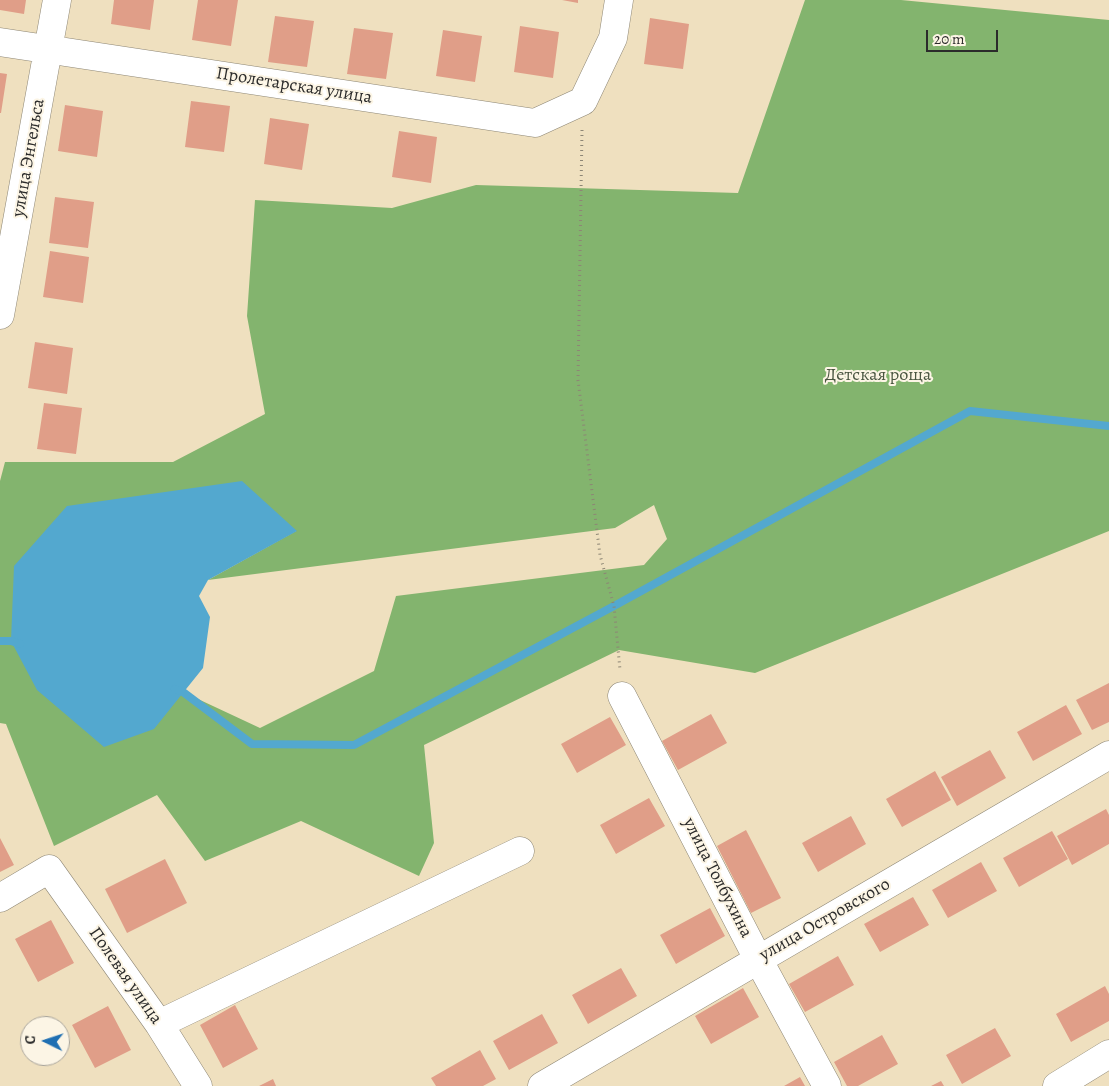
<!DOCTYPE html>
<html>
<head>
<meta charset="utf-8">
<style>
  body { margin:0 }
  #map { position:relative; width:1109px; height:1086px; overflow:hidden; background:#efe0bf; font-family:Alegreya,serif }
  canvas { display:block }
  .north { position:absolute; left:20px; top:1016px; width:50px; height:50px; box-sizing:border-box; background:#fcf5e5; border:1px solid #a8a49b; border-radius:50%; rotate:274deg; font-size:14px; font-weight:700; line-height:20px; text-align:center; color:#2b2b2b }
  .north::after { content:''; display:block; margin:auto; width:18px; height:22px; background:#1f6fb2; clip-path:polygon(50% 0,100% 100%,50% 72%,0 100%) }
  .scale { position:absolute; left:926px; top:30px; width:72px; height:22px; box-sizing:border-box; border:2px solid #2b2b2b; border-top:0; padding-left:6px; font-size:15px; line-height:18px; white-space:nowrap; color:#2b2b2b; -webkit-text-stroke:4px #fcf5e5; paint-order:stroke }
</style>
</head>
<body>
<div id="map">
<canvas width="1109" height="1086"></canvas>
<div class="north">С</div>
<div class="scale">20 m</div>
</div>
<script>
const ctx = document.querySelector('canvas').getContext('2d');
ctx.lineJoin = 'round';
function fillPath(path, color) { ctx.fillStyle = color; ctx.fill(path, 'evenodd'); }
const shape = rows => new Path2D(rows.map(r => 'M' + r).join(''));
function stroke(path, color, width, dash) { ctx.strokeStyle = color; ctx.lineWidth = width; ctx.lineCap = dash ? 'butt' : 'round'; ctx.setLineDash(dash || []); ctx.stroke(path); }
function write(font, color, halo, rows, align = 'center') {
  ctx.font = font + ' Alegreya,serif'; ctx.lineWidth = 4; ctx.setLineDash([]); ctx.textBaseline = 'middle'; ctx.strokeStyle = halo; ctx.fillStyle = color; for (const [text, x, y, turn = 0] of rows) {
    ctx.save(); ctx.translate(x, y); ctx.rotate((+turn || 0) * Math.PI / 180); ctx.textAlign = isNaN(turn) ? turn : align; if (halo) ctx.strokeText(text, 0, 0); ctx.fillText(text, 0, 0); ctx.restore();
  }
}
const forest = shape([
  [805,0,901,0,1109,20,1109,531,755,673,619,650,424,745,434,843,419,876,301,821,205,861,157,795,54,846,6,724,0,723,0,481,5,462,173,462,265,414,247,316,255,200,392,208,476,185,738,193],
  [654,505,667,539,644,565,396,596,374,671,260,728,183,692,67,506,296,531,208,580,615,528]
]);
const water = shape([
  [242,481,297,531,208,580,199,596,210,617,203,668,154,729,104,747,37,690,11,641,14,566,67,506]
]);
const stream = shape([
  [0,641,11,641,20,644],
  [175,689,183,692,252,744,354,745,614,606,970,411,1109,426]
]);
const building = shape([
  [0,0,26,0,24,14,0,10],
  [114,0,154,0,150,30,111,24],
  [198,0,238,0,231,46,192,40],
  [562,0,578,0,578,3],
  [275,16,314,21,307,67,268,62],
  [650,18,689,24,683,69,644,64],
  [520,26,559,32,553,78,514,72],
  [354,28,393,33,386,79,347,74],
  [443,30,482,36,475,82,436,76],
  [0,73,7,74,1,113,0,113],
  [191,101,230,106,224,152,185,147],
  [65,105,103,111,97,157,58,151],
  [270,118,309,124,302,170,264,164],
  [399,131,437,137,431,183,392,177],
  [55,197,94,202,88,248,49,243],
  [50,251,89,257,83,303,43,297],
  [35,342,73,348,67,394,28,388],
  [44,403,82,408,76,454,37,449],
  [1109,683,1109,722,1092,730,1076,700],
  [1066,705,1082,734,1033,761,1017,732],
  [711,714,727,743,678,770,662,741],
  [610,717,626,745,577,773,561,744],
  [990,750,1006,778,957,806,941,777],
  [935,771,951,800,902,827,886,799],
  [649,798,665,826,616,854,600,825],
  [1106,809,1109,815,1109,844,1072,865,1057,836],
  [851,816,866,844,818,872,802,843],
  [746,830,781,898,751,913,717,846],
  [1052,831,1068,859,1019,887,1003,858],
  [0,838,14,865,0,872],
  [165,859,187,903,127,933,105,889],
  [981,862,997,891,948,918,932,890],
  [913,897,929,925,880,952,864,924],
  [710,908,725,936,676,964,660,935],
  [51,920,74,963,38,982,15,939],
  [838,956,854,985,805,1012,789,984],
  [621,968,637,996,588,1024,572,995],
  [1105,986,1109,994,1109,1021,1071,1042,1056,1014],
  [743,988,759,1017,711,1044,695,1016],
  [235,1005,258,1049,223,1068,200,1025],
  [108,1006,131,1050,95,1068,72,1025],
  [542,1014,558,1043,509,1070,493,1041],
  [995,1028,1011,1056,962,1084,946,1055],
  [882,1035,898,1064,858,1086,847,1086,834,1062],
  [480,1050,496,1079,483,1086,436,1086,431,1078],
  [800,1077,805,1086,784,1086],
  [273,1079,276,1086,259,1086],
  [941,1081,944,1086,931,1086]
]);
const path = shape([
  [582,130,578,380,600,555,614,606,620,670]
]);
const minor = shape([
  [0,42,535,123,583,101,613,38,619,0],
  [0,315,57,0],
  [622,696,758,959,827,1086],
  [0,898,49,869,159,1024,198,1086],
  [159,1024,520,851],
  [542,1086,1109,755],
  [1057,1086,1109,1054]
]);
const streetNames = [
  ["Пролетарская улица",294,86,9],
  ["улица Энгельса",29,158,-80],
  ["улица Толбухина",717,878,63],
  ["улица Островского",825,920,-30],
  ["Полевая улица",125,976,55]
];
const parkNames = [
  ["Детская роща",878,376]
];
fillPath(forest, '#83b46e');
fillPath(water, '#53a8cf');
stroke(stream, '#53a8cf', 8);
fillPath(building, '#e09e88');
stroke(minor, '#8d8675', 29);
stroke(path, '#8d8675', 3, [1, 4]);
stroke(minor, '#fff', 28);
write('18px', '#2b2b2b', '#fcf5e5', streetNames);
write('18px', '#495540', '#fcf5e5', parkNames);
</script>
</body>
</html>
